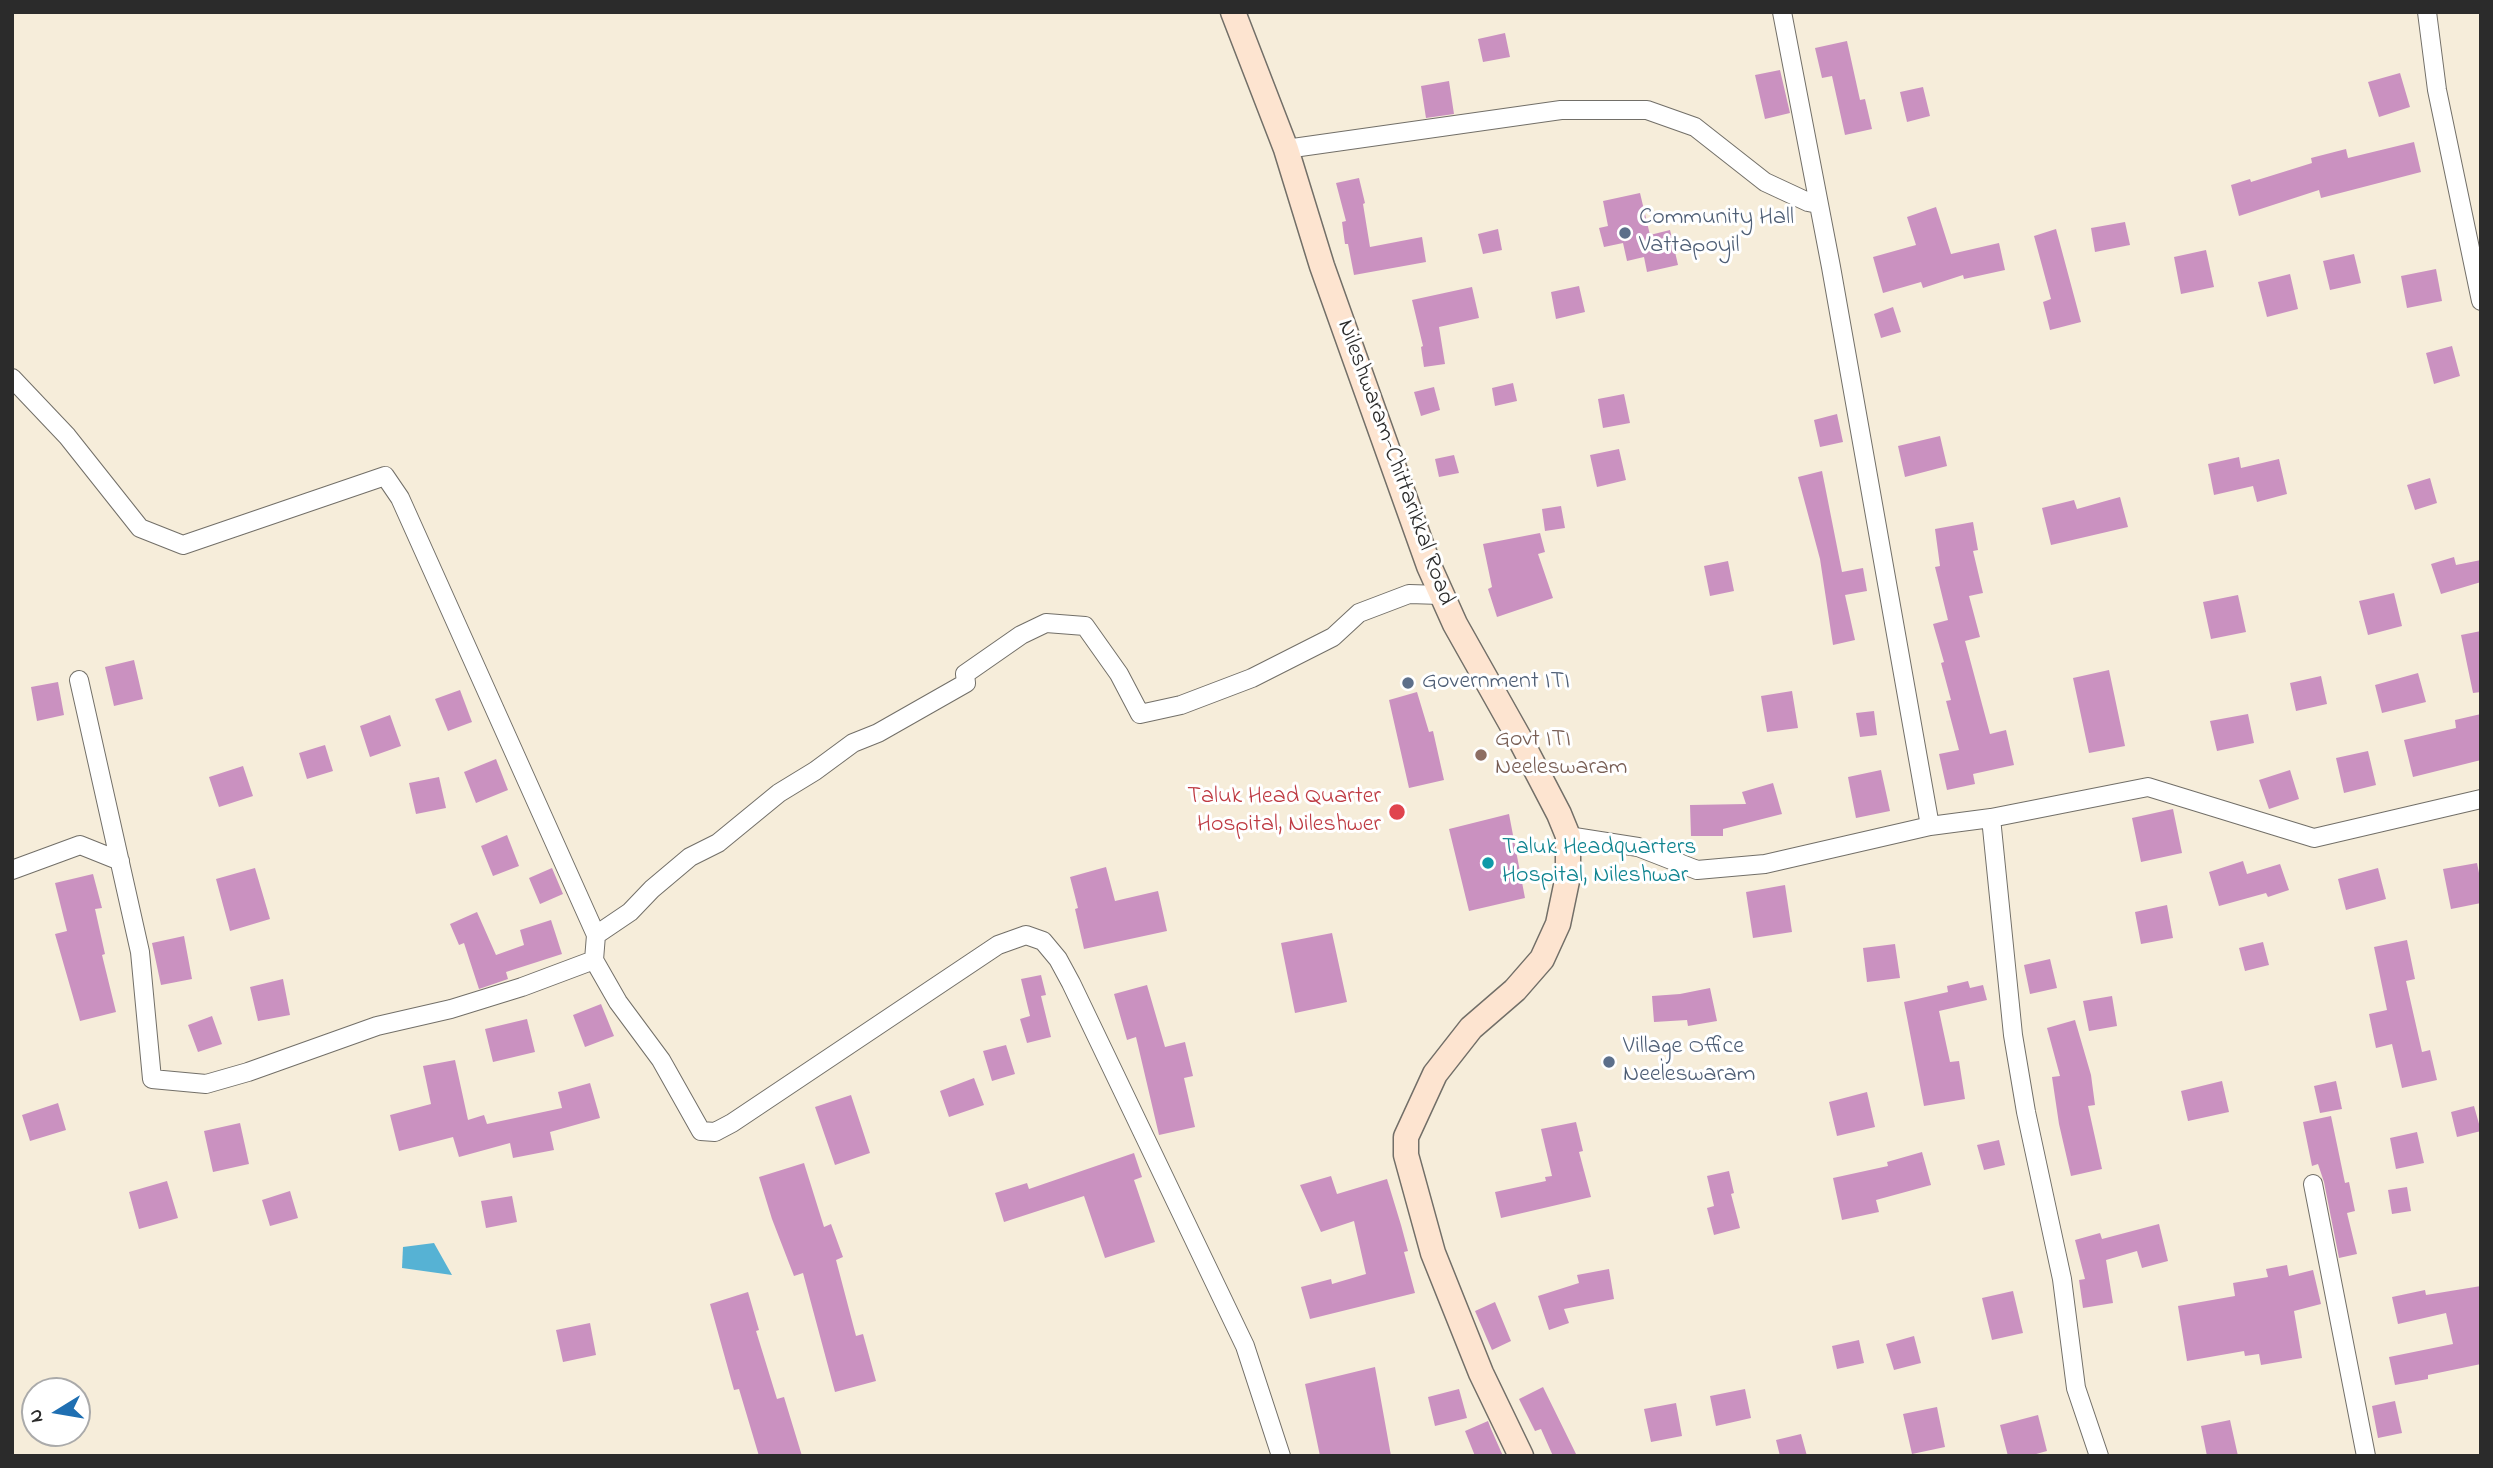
<!DOCTYPE html>
<html>
<head>
<meta charset="utf-8">
<style>
  body { margin:0 }
  #map { position:relative; width:2493px; height:1468px; overflow:hidden; background:#f6edda; font-family:"Indie Flower",sans-serif }
  canvas { display:block }
  .frame { position:absolute; inset:0; border:14px solid #2b2b2b; pointer-events:none }
  .north { position:absolute; left:21px; top:1377px; width:70px; height:70px; box-sizing:border-box; background:#fff; border:2px solid #aaa; border-radius:50%; rotate:259deg; font-size:19px; font-weight:700; line-height:28px; text-align:center; color:#2b2b2b }
  .north::after { content:''; display:block; margin:auto; width:24px; height:32px; background:#1f6fb2; clip-path:polygon(50% 0,100% 100%,50% 72%,0 100%) }
</style>
</head>
<body>
<div id="map">
<canvas width="2493" height="1468"></canvas>
<div class="frame"></div>
<div class="north">N</div>
</div>
<script>
const ctx = document.querySelector('canvas').getContext('2d');
ctx.lineJoin = 'round';
function fillPath(path, color) { ctx.fillStyle = color; ctx.fill(path, 'evenodd'); }
const shape = rows => new Path2D(rows.map(r => 'M' + r).join(''));
function stroke(path, color, width, dash) { ctx.strokeStyle = color; ctx.lineWidth = width; ctx.lineCap = dash ? 'butt' : 'round'; ctx.setLineDash(dash || []); ctx.stroke(path); }
function write(font, color, halo, rows, align = 'center') {
  ctx.font = font + ' "Indie Flower",sans-serif'; ctx.lineWidth = 6; ctx.setLineDash([]); ctx.textBaseline = 'middle'; ctx.strokeStyle = halo; ctx.fillStyle = color; for (const [text, x, y, turn = 0] of rows) {
    ctx.save(); ctx.translate(x, y); ctx.rotate((+turn || 0) * Math.PI / 180); ctx.textAlign = isNaN(turn) ? turn : align; if (halo) ctx.strokeText(text, 0, 0); ctx.fillText(text, 0, 0); ctx.restore();
  }
}
const water = shape([
  [434,1243,452,1275,402,1268,403,1247]
]);
const building = shape([
  [1505,33,1510,57,1483,62,1478,39],
  [1847,41,1860,100,1865,99,1872,129,1845,135,1832,76,1822,78,1815,48],
  [1780,70,1790,113,1765,119,1755,75],
  [2400,73,2410,107,2379,117,2368,82],
  [1449,81,1454,114,1426,118,1421,86],
  [1923,87,1930,116,1907,122,1900,92],
  [2414,142,2421,172,2321,198,2319,190,2239,216,2231,185,2250,179,2251,182,2312,163,2311,158,2346,149,2348,158],
  [1359,178,1365,203,1363,204,1370,247,1422,237,1426,262,1354,275,1348,244,1345,244,1342,222,1346,221,1336,183],
  [1640,193,1650,235,1670,230,1678,265,1647,272,1644,257,1627,261,1623,243,1604,247,1599,228,1608,226,1603,201],
  [1936,207,1951,254,1999,243,2005,270,1964,279,1963,275,1923,288,1921,282,1883,293,1873,257,1916,245,1907,217],
  [2125,222,2130,245,2095,252,2091,228],
  [1498,229,1502,250,1483,254,1478,234],
  [2056,229,2081,322,2050,330,2043,302,2051,299,2034,236],
  [2206,250,2214,287,2181,294,2174,257],
  [2354,254,2361,283,2330,290,2323,261],
  [2436,269,2442,301,2407,308,2401,276],
  [2290,274,2298,309,2267,317,2258,282],
  [1579,286,1585,312,1556,319,1551,292],
  [1472,287,1479,318,1439,327,1445,364,1424,367,1421,347,1423,346,1412,300],
  [1893,307,1901,332,1881,338,1874,314],
  [2452,346,2460,376,2434,384,2426,353],
  [1513,383,1517,401,1495,406,1492,388],
  [1434,387,1440,410,1421,416,1414,392],
  [1624,394,1630,423,1603,428,1598,399],
  [1837,414,1843,442,1820,447,1814,420],
  [1940,436,1947,466,1905,477,1898,446],
  [1619,449,1626,480,1597,487,1590,455],
  [1454,455,1459,473,1439,477,1435,459],
  [2239,457,2241,468,2279,459,2287,494,2257,502,2253,486,2214,495,2208,464],
  [1822,471,1842,572,1863,568,1867,591,1845,595,1855,640,1833,645,1820,559,1798,477],
  [2430,478,2437,503,2415,510,2407,485],
  [2120,497,2128,527,2051,545,2042,508,2074,500,2077,509],
  [1561,506,1565,528,1545,531,1542,509],
  [1973,522,1978,550,1973,551,1983,593,1969,596,1980,637,1965,641,1990,734,2006,730,2014,765,1973,774,1975,784,1947,790,1939,754,1959,750,1946,701,1951,700,1941,663,1944,662,1933,624,1948,620,1935,567,1940,566,1935,529],
  [1540,533,1545,552,1538,554,1553,598,1497,617,1488,589,1492,587,1483,544],
  [2454,557,2456,565,2481,560,2481,582,2441,594,2431,564],
  [1728,561,1734,591,1710,596,1704,566],
  [2394,593,2402,626,2368,635,2359,601],
  [2238,595,2246,632,2211,639,2203,602],
  [2481,631,2481,692,2473,693,2461,635],
  [134,660,143,699,114,706,105,667],
  [2109,670,2125,746,2089,753,2073,678],
  [2418,673,2426,702,2382,713,2375,685],
  [2321,676,2327,704,2296,711,2290,683],
  [58,682,64,715,37,721,31,687],
  [460,690,472,722,448,731,435,699],
  [1792,691,1798,728,1767,732,1761,696],
  [1417,692,1429,732,1433,731,1444,780,1409,788,1389,700],
  [1874,711,1877,735,1860,737,1856,713],
  [2248,714,2254,743,2217,751,2210,721],
  [2481,714,2481,760,2413,777,2404,740,2456,728,2455,720],
  [390,715,401,746,370,757,360,726],
  [325,745,333,771,307,779,299,753],
  [2368,751,2376,785,2344,793,2336,758],
  [496,759,508,790,476,803,464,772],
  [243,766,253,796,219,807,209,777],
  [1881,770,1890,811,1856,818,1848,777],
  [2290,770,2299,799,2269,809,2259,780],
  [439,777,446,808,416,814,409,783],
  [1773,783,1782,814,1723,829,1723,836,1691,836,1690,805,1746,804,1742,792],
  [2173,809,2182,853,2141,862,2132,818],
  [1509,814,1525,898,1469,911,1449,829],
  [507,835,519,866,493,876,481,846],
  [2243,861,2247,874,2280,864,2289,890,2268,897,2266,893,2219,906,2209,872],
  [2477,863,2481,883,2481,903,2451,909,2443,869],
  [1106,867,1115,901,1158,891,1167,931,1084,949,1075,909,1078,908,1070,877],
  [255,868,270,919,230,931,216,879],
  [552,868,563,894,540,904,529,878],
  [2378,868,2386,899,2346,910,2338,879],
  [93,874,102,908,95,909,105,954,102,955,116,1012,80,1021,55,934,67,931,55,883],
  [1785,885,1792,932,1753,938,1746,892],
  [2167,905,2173,938,2141,944,2135,912],
  [477,912,496,955,524,945,520,930,551,920,562,954,506,972,508,979,479,989,464,943,459,945,450,924],
  [1332,933,1347,1002,1295,1013,1281,943],
  [184,936,192,979,161,985,152,943],
  [2407,940,2415,979,2406,981,2422,1052,2430,1050,2437,1080,2402,1088,2392,1044,2376,1048,2369,1014,2387,1010,2374,947],
  [2263,942,2269,965,2245,971,2239,948],
  [1895,944,1900,978,1867,982,1863,948],
  [2050,959,2057,988,2030,994,2024,965],
  [1041,975,1046,995,1041,996,1051,1037,1027,1043,1020,1019,1030,1016,1021,979],
  [283,979,290,1015,258,1021,250,987],
  [1968,981,1970,988,1983,985,1987,1000,1939,1011,1950,1062,1959,1061,1965,1099,1924,1106,1904,1002,1948,992,1947,986],
  [1147,985,1165,1047,1185,1042,1193,1076,1184,1078,1195,1127,1159,1135,1136,1037,1127,1040,1114,994],
  [1710,988,1717,1021,1688,1026,1687,1020,1654,1022,1652,996,1680,994],
  [2112,996,2117,1026,2089,1031,2083,1001],
  [601,1004,614,1036,585,1047,573,1015],
  [212,1016,222,1044,198,1052,188,1025],
  [527,1019,535,1052,493,1062,485,1029],
  [2075,1020,2091,1075,2095,1105,2088,1106,2102,1169,2071,1176,2059,1124,2052,1077,2060,1076,2047,1028],
  [1006,1045,1015,1074,992,1081,983,1051],
  [455,1060,468,1120,484,1115,487,1124,562,1108,558,1092,590,1083,600,1118,550,1132,554,1150,513,1158,510,1143,459,1157,453,1137,399,1151,390,1115,431,1104,423,1066],
  [974,1078,984,1105,949,1117,940,1091],
  [2222,1081,2229,1112,2188,1121,2181,1091],
  [2336,1081,2342,1109,2320,1113,2314,1086],
  [1867,1092,1875,1127,1837,1136,1829,1102],
  [851,1095,870,1153,835,1165,815,1107],
  [58,1103,66,1130,30,1141,22,1115],
  [2474,1106,2481,1131,2457,1137,2451,1112],
  [2331,1116,2345,1183,2349,1182,2355,1211,2347,1213,2357,1254,2339,1258,2324,1182,2318,1164,2312,1166,2303,1122],
  [1576,1122,1583,1151,1579,1152,1591,1197,1501,1218,1495,1192,1546,1181,1545,1177,1552,1176,1541,1129],
  [240,1123,249,1164,213,1172,204,1131],
  [2417,1132,2424,1163,2396,1169,2390,1138],
  [1999,1140,2005,1165,1984,1170,1977,1145],
  [1922,1152,1931,1185,1876,1200,1879,1212,1842,1220,1833,1178,1888,1166,1887,1162],
  [1134,1153,1142,1177,1134,1180,1155,1242,1105,1258,1084,1196,1004,1222,995,1193,1027,1183,1029,1189],
  [804,1163,824,1227,831,1224,843,1257,836,1260,856,1336,863,1334,876,1381,835,1392,803,1273,794,1276,772,1219,759,1177],
  [1729,1171,1734,1193,1731,1194,1740,1228,1714,1235,1707,1208,1714,1206,1707,1176],
  [1331,1176,1337,1194,1387,1179,1401,1225,1408,1251,1404,1252,1415,1293,1310,1319,1301,1287,1331,1279,1332,1284,1366,1274,1354,1221,1321,1232,1300,1185],
  [167,1181,178,1218,139,1229,129,1192],
  [2407,1187,2411,1211,2392,1214,2388,1190],
  [290,1191,298,1218,270,1226,262,1200],
  [512,1196,517,1222,486,1228,481,1201],
  [2159,1224,2168,1261,2142,1268,2137,1251,2106,1260,2113,1303,2083,1308,2079,1280,2085,1279,2075,1240,2100,1233,2102,1239],
  [2287,1265,2289,1276,2313,1270,2321,1304,2294,1311,2302,1358,2261,1365,2259,1354,2245,1356,2244,1351,2187,1361,2178,1306,2235,1296,2233,1283,2268,1277,2266,1269],
  [1609,1269,1614,1299,1564,1309,1569,1323,1549,1330,1538,1296,1579,1283,1577,1275],
  [2481,1286,2481,1364,2428,1375,2428,1379,2395,1385,2389,1357,2453,1344,2446,1313,2398,1324,2392,1297,2425,1290,2426,1295],
  [2013,1291,2023,1333,1992,1340,1982,1298],
  [748,1292,759,1330,756,1331,777,1399,784,1397,802,1456,759,1456,739,1389,734,1390,710,1304],
  [1495,1302,1511,1341,1492,1350,1475,1311],
  [590,1323,596,1355,563,1362,556,1330],
  [1914,1336,1921,1363,1894,1370,1886,1344],
  [1859,1340,1864,1363,1837,1369,1832,1346],
  [1375,1367,1391,1456,1320,1456,1305,1384],
  [1543,1387,1577,1456,1553,1456,1541,1429,1535,1431,1519,1399],
  [1459,1389,1467,1418,1435,1426,1428,1397],
  [1745,1389,1751,1418,1716,1426,1710,1396],
  [2395,1401,2402,1433,2378,1438,2372,1406],
  [1676,1403,1682,1436,1651,1442,1644,1409],
  [1937,1407,1945,1447,1912,1454,1903,1414],
  [2038,1415,2047,1451,2029,1456,2008,1456,2000,1425],
  [2230,1420,2238,1456,2207,1456,2201,1426],
  [1488,1421,1491,1429,1503,1456,1475,1456,1465,1431],
  [1801,1434,1807,1456,1780,1456,1776,1440]
]);
const minor = shape([
  [1782,12,1831,267,1930,826],
  [2427,12,2437,90,2481,301],
  [1286,149,1561,110,1647,110,1695,127,1765,182,1808,202,1818,204],
  [12,378,67,436,140,528,183,545,385,476,400,498,596,935,594,960,618,1002,661,1060,701,1131,715,1132,732,1123,998,945,1026,935,1043,941,1058,959,1071,983,1245,1346,1281,1456],
  [79,680,140,952,152,1079,206,1084,248,1072,377,1026,451,1009,522,987,594,960],
  [1991,818,2013,1035,2026,1112,2062,1279,2076,1388,2099,1456],
  [1568,836,1638,847,1697,870,1765,864,1930,826,1991,818,2148,787,2314,838,2481,799],
  [12,870,80,845,120,861],
  [596,935,630,912,652,889,690,857,718,843,779,793,815,771,853,743,878,733,966,683,965,674,1021,635,1046,623,1085,626,1119,674,1140,714,1181,705,1252,678,1333,637,1359,613,1409,594,1441,595],
  [2313,1184,2366,1456]
]);
const secondary = shape([
  [1233,12,1286,149,1322,266,1429,566,1455,624,1522,743,1559,814,1568,836,1568,876,1558,924,1542,959,1515,990,1471,1028,1435,1074,1406,1137,1406,1155,1433,1253,1481,1373,1521,1456]
]);
const markers = [
  [1625,233,7,"#5c6f8a"],
  [1408,683,7,"#5c6f8a"],
  [1481,755,7,"#8d6e63"],
  [1397,812,9,"#e0444e"],
  [1488,863,7,"#0f9aa8"],
  [1609,1062,7,"#5c6f8a"]
];
const serviceNames = [
  ["Community Hall",1639,219],
  ["Vattapoyil",1639,247],
  ["Government ITI",1422,683],
  ["Village Office",1623,1048],
  ["Neeleswaram",1623,1076]
];
const streetNames = [
  ["Nileshwaram-Chittarikkal Road",1394,463,70]
];
const educationNames = [
  ["Govt ITI",1495,741],
  ["Neeleswaram",1495,769]
];
const healthNames = [
  ["Taluk Head Quarter",1381,798],
  ["Hospital, Nileshwer",1381,826]
];
const cultureNames = [
  ["Taluk Headquarters",1502,849],
  ["Hospital, Nileshwar",1502,877]
];
fillPath(water, '#56b2d4');
fillPath(building, '#ca91c0');
stroke(minor, '#726f68', 20);
stroke(secondary, '#726f68', 27);
stroke(minor, '#fff', 18);
stroke(secondary, '#fde4d0', 24);
for (const [x, y, r, color] of markers) { const dot = new Path2D(); dot.arc(x, y, r, 0, 2 * Math.PI); ctx.fillStyle = color; ctx.fill(dot); stroke(dot, '#fff', 2.5); }
write('24px', '#4e5e75', '#fff', serviceNames, 'left');
write('24px', '#2b2b2b', '#fff', streetNames);
write('24px', '#785e54', '#fff', educationNames, 'left');
write('24px', '#be3a42', '#fff', healthNames, 'right');
write('24px', '#0d838f', '#fff', cultureNames, 'left');
</script>
</body>
</html>
